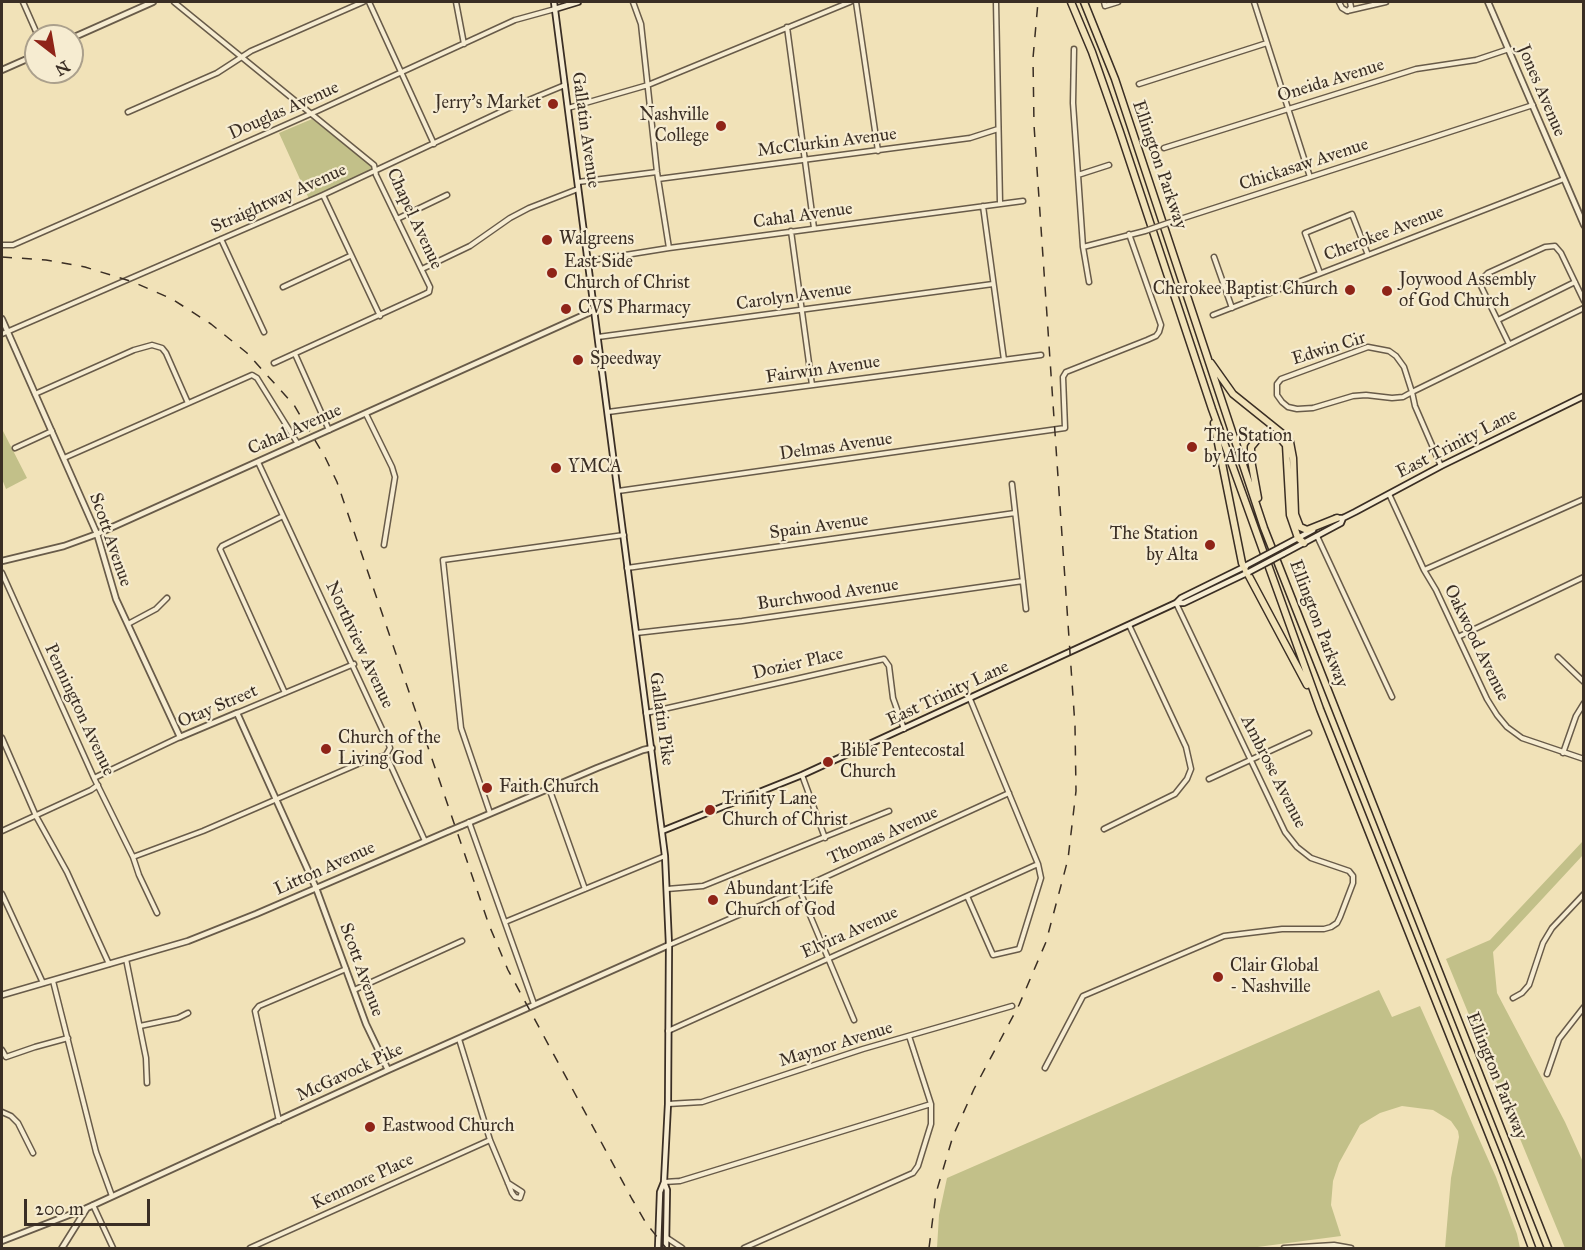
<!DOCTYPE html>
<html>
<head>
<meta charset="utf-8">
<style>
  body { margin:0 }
  #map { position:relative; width:1585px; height:1250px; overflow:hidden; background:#f1e2b8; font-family:"IM FELL Great Primer",serif }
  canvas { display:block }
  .frame { position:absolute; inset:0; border:3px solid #3a2e24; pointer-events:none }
  .north { position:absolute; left:24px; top:24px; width:60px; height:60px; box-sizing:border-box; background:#f6ecd1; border:2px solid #aba08c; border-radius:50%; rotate:149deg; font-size:16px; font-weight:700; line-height:24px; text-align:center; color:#3a2e24 }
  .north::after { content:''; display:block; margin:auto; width:21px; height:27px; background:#8f2418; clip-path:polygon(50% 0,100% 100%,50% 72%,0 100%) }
  .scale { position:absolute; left:24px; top:1199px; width:126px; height:27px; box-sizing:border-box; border:3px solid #3a2e24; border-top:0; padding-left:8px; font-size:18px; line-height:21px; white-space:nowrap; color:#3a2e24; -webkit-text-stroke:4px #f6ecd1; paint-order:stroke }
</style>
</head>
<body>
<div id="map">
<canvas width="1585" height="1250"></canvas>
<div class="frame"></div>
<div class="north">N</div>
<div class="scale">200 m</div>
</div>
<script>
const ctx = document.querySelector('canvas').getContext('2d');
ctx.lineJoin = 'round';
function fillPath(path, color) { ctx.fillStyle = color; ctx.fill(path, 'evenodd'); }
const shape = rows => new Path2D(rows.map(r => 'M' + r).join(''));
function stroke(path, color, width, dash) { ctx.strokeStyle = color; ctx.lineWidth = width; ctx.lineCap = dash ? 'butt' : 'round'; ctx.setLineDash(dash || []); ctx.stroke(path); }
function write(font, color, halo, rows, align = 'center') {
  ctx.font = font + ' "IM FELL Great Primer",serif'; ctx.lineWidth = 4.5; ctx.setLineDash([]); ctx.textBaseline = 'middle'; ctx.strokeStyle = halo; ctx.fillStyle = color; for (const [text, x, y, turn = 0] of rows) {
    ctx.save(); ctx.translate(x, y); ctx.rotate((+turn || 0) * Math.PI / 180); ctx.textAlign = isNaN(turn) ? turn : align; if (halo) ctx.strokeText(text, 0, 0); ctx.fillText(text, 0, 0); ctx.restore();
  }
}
const green = shape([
  [312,119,371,165,372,170,309,199,279,133],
  [2,429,27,478,6,489,2,479],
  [1583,841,1583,855,1493,952,1497,993,1565,1122,1583,1162,1583,1248,1565,1248,1446,959,1490,940],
  [1379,990,1392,1017,1420,1006,1496,1177,1517,1234,1520,1248,1445,1248,1451,1178,1459,1137,1458,1131,1451,1121,1433,1110,1402,1106,1380,1113,1360,1125,1339,1163,1333,1181,1331,1205,1341,1236,1250,1248,937,1248,939,1215,947,1178]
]);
const minor = shape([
  [23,2,38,36],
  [174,2,374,165,376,175,430,287,429,292,425,294,274,363],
  [369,2,434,144],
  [456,2,464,44],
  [633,2,641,24,657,172,669,248],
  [856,2,878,151],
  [996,2,1000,203],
  [1104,2,1105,6,1118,2],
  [1254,2,1310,177],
  [1339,2,1342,8,1347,11],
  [1347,11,1386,2],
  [1348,11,1351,7,1350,2],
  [787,27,814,228],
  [1074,49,1073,103,1083,247,1089,282],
  [1139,84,1267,43],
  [568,108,648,85,850,2],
  [128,112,217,73,251,51,363,2],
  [1164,148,1416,69,1476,60,1509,49],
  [1078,175,1109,165],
  [658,179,970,138,998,129],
  [578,182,657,172],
  [323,195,380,316],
  [983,206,1004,360],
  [397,219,447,195],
  [1168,223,1533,105],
  [791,231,812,385],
  [221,239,264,332],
  [2,245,13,245,102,206,317,111,515,20,555,9],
  [1083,247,1145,231],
  [1214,257,1232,308],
  [588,261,669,248,1023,201],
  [422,269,470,246,510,218,529,208,578,189],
  [1320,273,1305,233,1352,214,1368,255],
  [283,287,350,256],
  [1213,315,1564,179],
  [1498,320,1575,282],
  [2,334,323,195,507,109,565,85],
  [598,337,993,284],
  [1509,344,1480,284,1481,280,1488,273,1545,247,1555,246,1561,253,1584,301],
  [1368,347,1389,351,1396,356,1404,367,1412,392,1403,397,1392,398,1366,395,1353,396,1313,408,1297,409,1288,407,1282,402,1277,395,1277,384,1281,379,1368,347],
  [295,354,329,430],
  [35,394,134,350,152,345,162,348,166,353,188,403],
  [608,412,1041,355],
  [366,414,392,467,395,477,384,545],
  [15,448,52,431],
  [64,458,252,375,257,378,298,444],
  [258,462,388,742,390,748,386,755],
  [1441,466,1415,406,1412,392,1584,308],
  [1012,484,1026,609],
  [618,491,1065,428,1063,377,1066,372,1147,340,1156,336,1159,332,1161,325,1129,234],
  [1389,494,1424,570,1436,590,1487,699,1497,715,1507,727,1522,738,1584,759],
  [283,516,222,546,220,549,285,693],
  [1317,536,1392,697],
  [627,568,1015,513],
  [1424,570,1584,499],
  [2,573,94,778,133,857,139,875,157,913],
  [128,624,156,609,167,598],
  [636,633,742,621,1023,581],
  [1458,637,1584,577],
  [1558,657,1584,682],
  [237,713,354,664],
  [646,713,884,659,889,666,893,698,904,729],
  [2,738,36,816,67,872,109,964],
  [1563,753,1576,716,1584,703],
  [386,755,425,841],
  [802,775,825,838],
  [94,778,180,737],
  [1209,779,1309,733],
  [549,788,585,889],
  [490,813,461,728,443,560,624,535],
  [469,822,534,1004],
  [1104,829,1175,794,1187,779,1191,769,1186,747,1129,625],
  [2,831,91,790,98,785],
  [133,857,203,831,358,764,386,755],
  [667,889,703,886,889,811],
  [799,889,854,1020],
  [2,894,43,983],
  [967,896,993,955,1019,949,1041,878,1038,864],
  [505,922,665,856],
  [669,945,799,889,1009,793],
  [126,959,146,1058,147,1083],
  [53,981,96,1152,112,1196],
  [354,990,462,941],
  [1513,998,1522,993,1529,985,1543,943,1552,928,1584,894],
  [140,1026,178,1018,188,1013],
  [668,1031,1038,864,970,699],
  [459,1039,490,1140,508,1183,512,1193,515,1197,520,1198,522,1192,508,1183],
  [2,1050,6,1057,35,1047,68,1038],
  [1045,1068,1083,996,1224,936,1282,929,1324,929,1331,927,1337,923,1340,917,1353,883,1353,876,1349,871,1311,858,1297,847,1285,832,1176,603],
  [1547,1074,1559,1039,1584,1007],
  [668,1104,702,1102,863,1049,1012,1006],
  [2,1112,11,1116,18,1123,33,1153],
  [279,1121,255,1011,259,1006,346,969],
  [664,1182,680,1181,931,1104],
  [93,1205,113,1248],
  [667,1238,682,1248],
  [250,1248,490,1140],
  [744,1248,913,1173,918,1166,931,1124,931,1104,909,1036],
  [1284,1248,1334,1245,1351,1248]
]);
const tertiary = shape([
  [1488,2,1584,225],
  [72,38,153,2],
  [2,70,36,55],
  [2,319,97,534,116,599,180,737,237,713,316,888,366,1024,388,1070],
  [2,561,64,546,97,534,595,310],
  [461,826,597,768,643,750,652,748],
  [2,995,188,941,256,914,449,831],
  [2,1241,87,1208,388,1070,669,945],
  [62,1248,87,1208]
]);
const secondary = shape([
  [554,2,665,856,669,945,668,1104,664,1182,660,1192,658,1248],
  [555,9,578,2],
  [1336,518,1343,518,1355,512,1441,466,1584,396],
  [1281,547,1313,530],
  [1283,554,1341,523,1343,518],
  [1176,603,1184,603,1249,572],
  [662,831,802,775,924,719,1176,603,1181,598,1246,566],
  [664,1182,667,1190,666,1248]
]);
const motorway = shape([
  [1071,2,1092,52,1120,132,1212,409,1320,709,1501,1165,1532,1248],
  [1084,2,1115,79,1264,528,1548,1248],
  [1211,363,1233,394,1284,435,1290,442,1293,458,1295,514,1300,527,1307,530,1337,518],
  [1214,423,1242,563,1307,685],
  [1258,498,1251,460,1251,447,1261,435,1274,434,1280,438,1286,445,1290,515,1298,538,1304,543]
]);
const rail = shape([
  [2,257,46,260,85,267,133,282,172,299,211,324,247,353,294,405,325,457,337,482,489,925,508,970,632,1199,646,1223,666,1248],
  [929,1248,936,1193,953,1136,974,1089,1019,1005,1046,942,1068,859,1076,791,1075,726,1034,125,1033,58,1038,2]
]);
const minorBridge = shape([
  [1145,231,1168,223]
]);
const tertiaryBridge = shape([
  [449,831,461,826]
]);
const secondaryBridge = shape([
  [1247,565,1281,547],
  [1249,572,1283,554]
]);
const markers = [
  [553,104,6,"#8f2418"],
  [721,126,6,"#8f2418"],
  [547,240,6,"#8f2418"],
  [552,273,6,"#8f2418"],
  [1350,290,6,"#8f2418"],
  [1387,291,6,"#8f2418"],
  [566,309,6,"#8f2418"],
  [578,360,6,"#8f2418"],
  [1192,447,6,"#8f2418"],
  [556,468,6,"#8f2418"],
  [1210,545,6,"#8f2418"],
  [326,749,6,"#8f2418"],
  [828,762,6,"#8f2418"],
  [487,788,6,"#8f2418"],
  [710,810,6,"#8f2418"],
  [713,900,6,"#8f2418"],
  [1218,977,6,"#8f2418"],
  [370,1127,6,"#8f2418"]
];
const streetNames = [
  ["Oneida Avenue",1331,81,-17],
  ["Jones Avenue",1541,91,67],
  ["Douglas Avenue",284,111,-24],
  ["Gallatin Avenue",585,130,82],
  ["McClurkin Avenue",827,143,-7],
  ["Ellington Parkway",1159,165,71],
  ["Chickasaw Avenue",1304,165,-18],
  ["Straightway Avenue",279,199,-24],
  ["Cahal Avenue",803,216,-8],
  ["Chapel Avenue",414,219,65],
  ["Cherokee Avenue",1384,234,-21],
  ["Carolyn Avenue",794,297,-8],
  ["Edwin Cir",1329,349,-17],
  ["Fairwin Avenue",823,370,-8],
  ["Cahal Avenue",295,430,-24],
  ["East Trinity Lane",1457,444,-27],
  ["Delmas Avenue",836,447,-8],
  ["Spain Avenue",819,527,-8],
  ["Scott Avenue",110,540,71],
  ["Burchwood Avenue",828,595,-8],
  ["Ellington Parkway",1318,624,69],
  ["Oakwood Avenue",1476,643,64],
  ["Northview Avenue",359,645,65],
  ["Dozier Place",798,664,-13],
  ["East Trinity Lane",948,694,-25],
  ["Otay Street",218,707,-23],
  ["Pennington Avenue",79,710,65],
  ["Gallatin Pike",661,719,82],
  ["Ambrose Avenue",1273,772,63],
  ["Thomas Avenue",883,836,-24],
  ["Litton Avenue",325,869,-24],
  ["Elvira Avenue",850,933,-24],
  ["Scott Avenue",361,970,70],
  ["Maynor Avenue",836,1045,-17],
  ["McGavock Pike",350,1073,-25],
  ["Ellington Parkway",1496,1076,68],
  ["Kenmore Place",363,1182,-25]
];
const poiNames = [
  ["Jerry's Market",541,104,"right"],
  ["Nashville",709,116,"right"],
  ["College",709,137,"right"],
  ["Walgreens",559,240],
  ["East Side",564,263],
  ["Church of Christ",564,284],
  ["Joywood Assembly",1399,281],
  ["of God Church",1399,302],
  ["Cherokee Baptist Church",1338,290,"right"],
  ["CVS Pharmacy",578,309],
  ["Speedway",590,360],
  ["The Station",1204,437],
  ["by Alto",1204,458],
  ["YMCA",568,468],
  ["The Station",1198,535,"right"],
  ["by Alta",1198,556,"right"],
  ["Church of the",338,739],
  ["Living God",338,760],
  ["Bible Pentecostal",840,752],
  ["Church",840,773],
  ["Faith Church",499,788],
  ["Trinity Lane",722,800],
  ["Church of Christ",722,821],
  ["Abundant Life",725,890],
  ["Church of God",725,911],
  ["Clair Global",1230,967],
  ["- Nashville",1230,988],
  ["Eastwood Church",382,1127]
];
fillPath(green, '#c2c089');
stroke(minor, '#685b49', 7);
stroke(tertiary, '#685b49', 8);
stroke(secondary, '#3a2e24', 8);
stroke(motorway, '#3a2e24', 9);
stroke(minor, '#f6ecd1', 4);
stroke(tertiary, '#f6ecd1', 4.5);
stroke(secondary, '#f6ecd1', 4.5);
stroke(motorway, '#f1e2b8', 6);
stroke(rail, '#3a2e24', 1.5, [10, 10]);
stroke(minorBridge, '#685b49', 7, []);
stroke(tertiaryBridge, '#685b49', 8, []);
stroke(secondaryBridge, '#3a2e24', 8, []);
stroke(minorBridge, '#f6ecd1', 4);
stroke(tertiaryBridge, '#f6ecd1', 4.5);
stroke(secondaryBridge, '#f6ecd1', 4.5);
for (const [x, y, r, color] of markers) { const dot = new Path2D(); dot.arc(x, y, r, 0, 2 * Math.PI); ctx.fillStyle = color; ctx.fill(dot); stroke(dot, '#f6ecd1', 2); }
write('18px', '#3a2e24', '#f6ecd1', streetNames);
write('18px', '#3a2e24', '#f6ecd1', poiNames, 'left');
</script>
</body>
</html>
